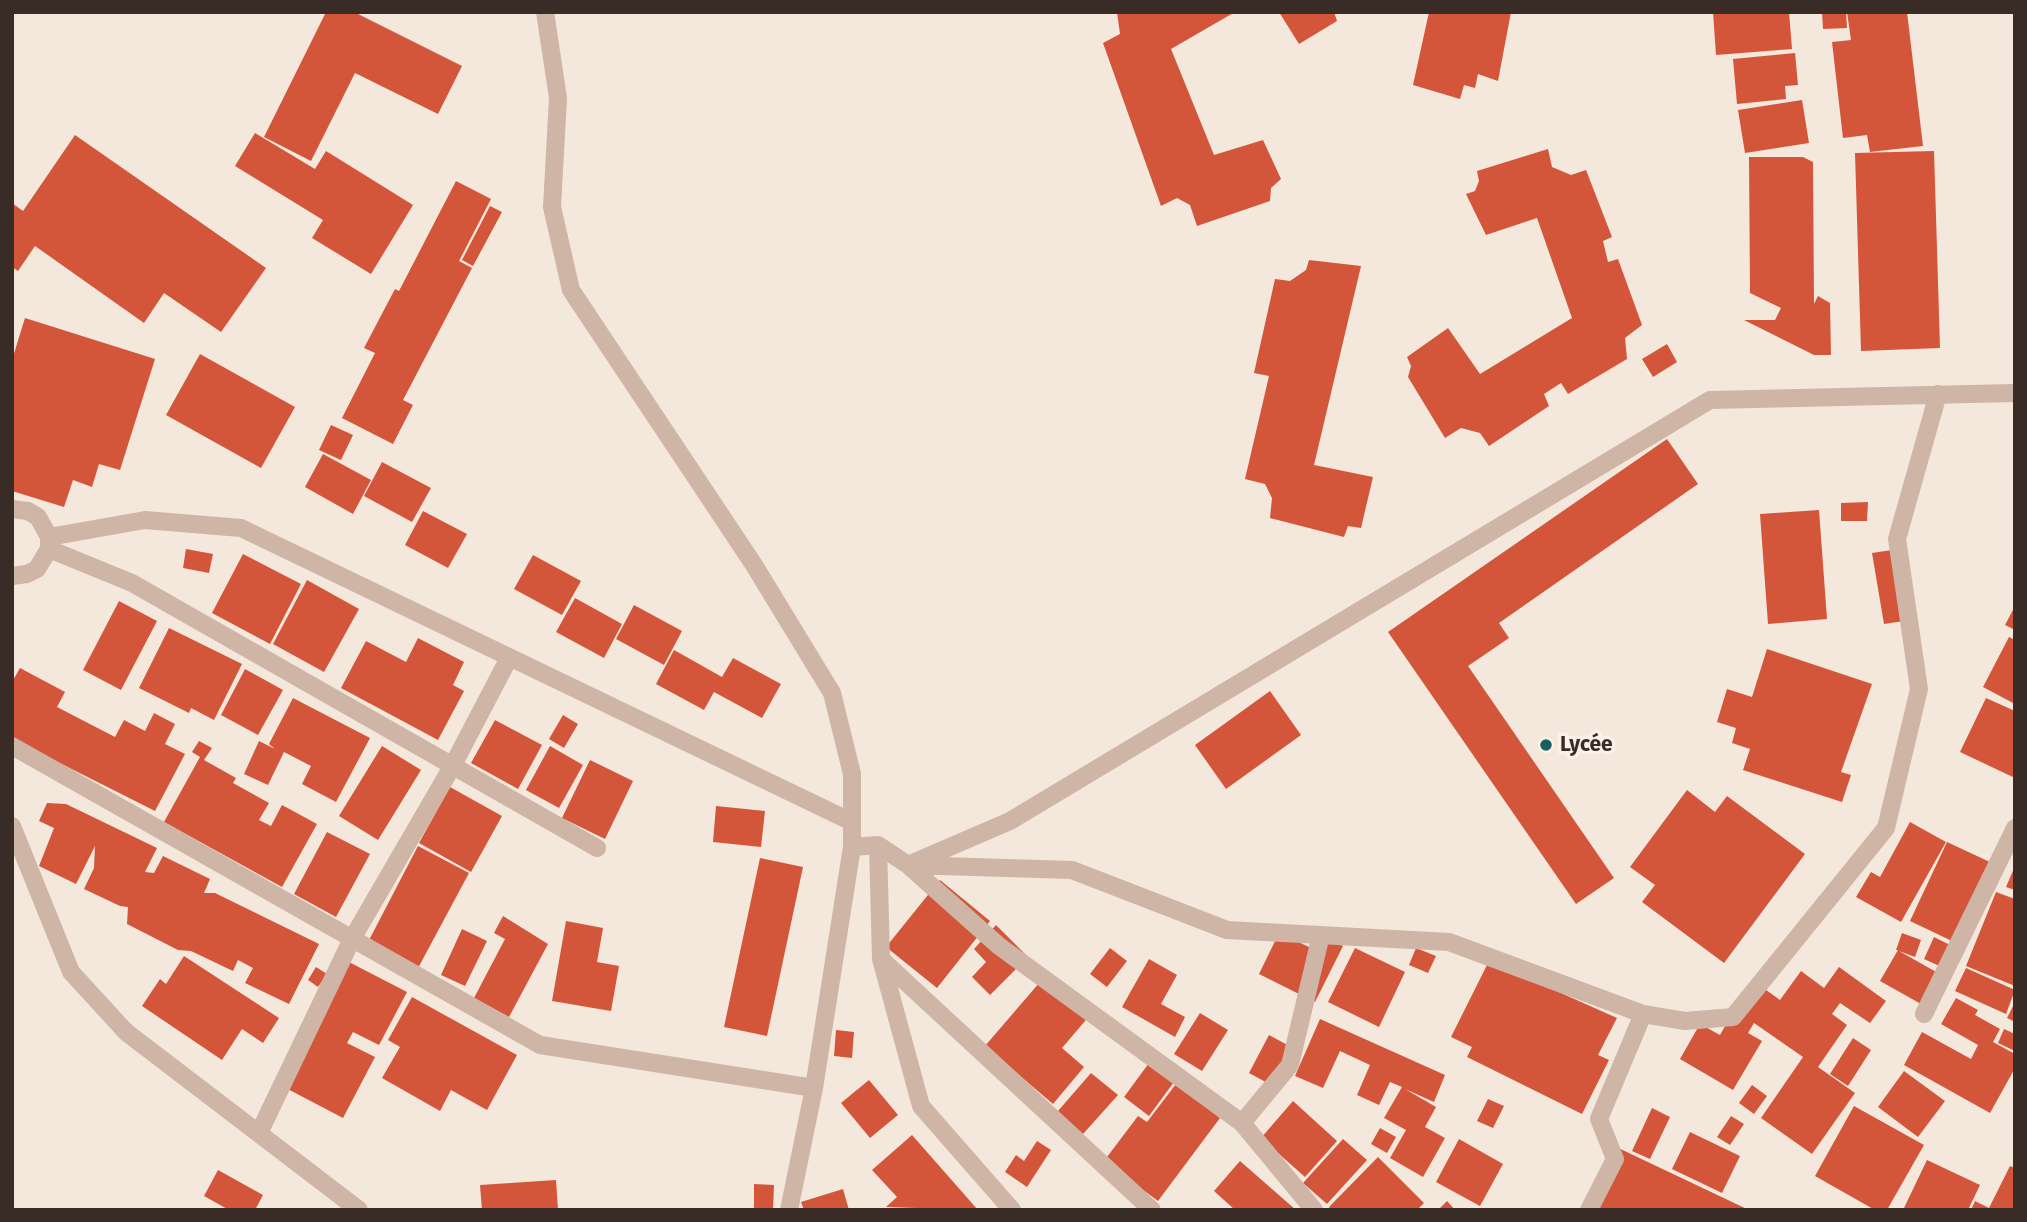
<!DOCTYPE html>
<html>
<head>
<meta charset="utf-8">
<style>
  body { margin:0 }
  #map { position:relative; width:2027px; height:1222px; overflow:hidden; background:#f4e7db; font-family:"Fira Sans",sans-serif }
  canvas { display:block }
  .frame { position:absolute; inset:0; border:14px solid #392c27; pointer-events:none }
</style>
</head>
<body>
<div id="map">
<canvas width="2027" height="1222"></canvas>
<div class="frame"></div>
</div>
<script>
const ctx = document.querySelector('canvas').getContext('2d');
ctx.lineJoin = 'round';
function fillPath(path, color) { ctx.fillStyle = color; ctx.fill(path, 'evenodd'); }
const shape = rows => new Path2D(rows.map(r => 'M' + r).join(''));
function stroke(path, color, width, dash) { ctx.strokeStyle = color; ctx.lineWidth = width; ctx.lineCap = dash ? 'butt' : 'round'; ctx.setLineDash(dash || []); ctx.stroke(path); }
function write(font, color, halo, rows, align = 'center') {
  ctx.font = font + ' "Fira Sans",sans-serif'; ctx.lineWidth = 7; ctx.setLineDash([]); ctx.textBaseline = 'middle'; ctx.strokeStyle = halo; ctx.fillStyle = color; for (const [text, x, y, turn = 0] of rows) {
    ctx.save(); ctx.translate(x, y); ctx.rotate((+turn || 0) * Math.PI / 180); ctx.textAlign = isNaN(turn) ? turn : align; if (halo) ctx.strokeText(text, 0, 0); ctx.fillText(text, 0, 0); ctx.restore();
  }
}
const building = shape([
  [326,12,354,12,462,66,438,114,355,73,311,161,264,137],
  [1117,12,1235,12,1171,49,1214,155,1263,140,1281,179,1271,188,1270,201,1197,226,1190,205,1177,198,1161,206,1103,43,1120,34],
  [1279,12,1334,12,1337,21,1299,44],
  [1429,12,1511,12,1498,81,1478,74,1475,88,1464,85,1460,99,1413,85],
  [1713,12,1789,12,1792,49,1716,55],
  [1822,12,1846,12,1847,28,1823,29],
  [1847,12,1907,12,1923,146,1870,152,1867,135,1843,138,1832,42,1851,40],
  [1795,53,1798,85,1785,86,1786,99,1737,104,1733,59],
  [1802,100,1809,143,1745,153,1738,110],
  [255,133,315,169,326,151,413,205,371,274,312,238,323,220,235,166],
  [75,135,266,268,221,332,164,293,144,323,35,246,18,271,12,267,12,203,23,211],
  [1548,149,1552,167,1571,175,1586,170,1612,237,1603,241,1608,262,1618,259,1642,325,1625,338,1627,359,1568,394,1561,383,1544,394,1549,406,1489,446,1480,433,1461,428,1445,438,1408,377,1411,366,1407,357,1448,328,1480,374,1572,318,1537,218,1486,235,1466,194,1475,191,1479,181,1477,171],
  [1934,151,1940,348,1861,351,1855,153],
  [1749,157,1803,157,1813,162,1814,304,1818,296,1830,303,1831,355,1814,355,1744,320,1775,320,1781,308,1750,293],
  [456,181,491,199,459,261,472,268,403,400,413,405,393,444,342,418,375,353,364,348,395,289,399,291],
  [490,206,502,212,473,266,462,260],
  [1309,260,1361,266,1314,465,1373,477,1361,528,1348,526,1344,537,1270,518,1272,498,1265,484,1245,479,1269,376,1254,373,1275,279,1290,281,1306,270],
  [25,318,155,359,120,470,99,464,92,487,73,480,64,507,12,491,12,360],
  [1667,344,1677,362,1653,377,1642,359],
  [200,354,295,407,261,468,166,415],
  [331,425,353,435,341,460,319,450],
  [1667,439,1698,484,1499,623,1509,638,1468,666,1614,878,1576,904,1388,632],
  [323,454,371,480,353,514,305,487],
  [382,462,431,488,412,522,364,496],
  [1868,502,1867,521,1841,521,1841,503],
  [1819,510,1827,619,1768,624,1760,514],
  [423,511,467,534,448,568,405,545],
  [186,549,213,554,209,573,183,568],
  [1892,550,1904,621,1884,624,1872,553],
  [243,554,301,584,270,644,212,613],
  [533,555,581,581,562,615,514,589],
  [307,580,359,609,324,672,273,644],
  [575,598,622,624,604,658,556,632],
  [119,601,157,621,121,690,83,670],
  [634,605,682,631,664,665,616,639],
  [2015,606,2015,630,2005,625],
  [169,628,242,664,214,720,191,708,189,713,139,688],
  [2009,637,2015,640,2015,704,1983,687],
  [418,638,464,662,453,685,464,691,438,740,341,688,366,641,406,662],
  [1767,649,1872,684,1841,772,1851,775,1842,802,1743,770,1750,749,1732,743,1736,728,1717,722,1727,689,1752,697],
  [674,650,722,677,733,658,781,684,762,718,714,692,704,710,656,684],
  [20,668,65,692,57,707,115,737,124,720,145,731,154,713,175,724,165,744,185,754,155,811,12,739,12,682],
  [245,669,283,690,258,735,221,715],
  [1270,691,1301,735,1226,789,1195,745],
  [293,698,370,738,336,802,302,784,311,766,284,752,268,785,244,774,259,741,275,749,269,744],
  [1986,698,2015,711,2015,778,1960,752],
  [563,715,578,724,564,748,549,739],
  [495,720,542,745,518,789,471,763],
  [199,741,212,748,204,760,236,778,233,783,269,803,259,820,271,826,282,805,317,824,282,887,164,822,200,757,192,752],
  [382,746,421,770,378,840,339,816],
  [550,746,583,765,559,808,526,790],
  [590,760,633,781,605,839,562,818],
  [450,787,502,816,471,872,419,843],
  [1687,790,1715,812,1727,796,1805,854,1724,963,1642,902,1655,885,1630,867],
  [47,803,66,804,157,848,145,872,154,873,163,856,210,879,204,893,215,893,319,944,289,1004,245,983,253,968,238,960,233,971,191,951,178,950,127,924,128,907,120,906,84,889,94,868,95,846,76,884,39,866,54,828,39,821],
  [716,806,765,811,761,847,713,842],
  [1910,822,1946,842,1901,922,1856,897,1871,872,1880,877],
  [327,832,370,854,336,917,294,894],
  [1947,842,1992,863,1954,942,1910,921],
  [418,846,469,873,417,970,367,944],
  [760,858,803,867,767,1036,724,1027],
  [2015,866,2015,890,2006,887],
  [940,880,990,921,937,988,886,947],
  [1996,892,2015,899,2015,986,1966,966],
  [503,916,548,944,509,1017,474,998,505,939,494,933],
  [566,921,603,928,597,962,619,966,611,1011,552,1001],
  [996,925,1028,957,990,995,972,977,986,962,974,949],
  [462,929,487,941,465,986,441,975],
  [1279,933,1309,947,1315,933,1343,946,1315,1002,1259,974],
  [1902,933,1921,940,1915,957,1899,951,1938,973,1921,1004,1880,981,1898,950,1896,950],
  [1934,937,1954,947,1944,968,1924,959],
  [1110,948,1127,961,1107,987,1090,974],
  [1355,948,1405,972,1379,1027,1328,1002],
  [1416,948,1436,956,1428,973,1409,965],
  [184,956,279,1018,263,1043,242,1029,222,1060,142,1006,160,979,166,984],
  [1149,959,1177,975,1161,1004,1185,1017,1175,1037,1122,1007],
  [347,961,407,992,379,1045,353,1032,347,1043,375,1057,343,1118,282,1086],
  [1489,961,1617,1018,1598,1055,1609,1060,1582,1114,1467,1057,1472,1047,1451,1037],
  [316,967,327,974,318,987,308,980],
  [1839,967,1886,1001,1870,1023,1840,1003,1832,1014,1847,1025,1818,1067,1855,1093,1812,1154,1761,1118,1803,1057,1754,1023,1748,1033,1762,1041,1733,1090,1680,1059,1700,1024,1720,1035,1734,1010,1762,987,1780,1000,1801,971,1824,988],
  [1966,968,2015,990,2006,1014,1955,991],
  [1046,975,1091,1014,1062,1048,1084,1067,1053,1104,985,1046],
  [412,997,517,1055,487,1110,451,1090,440,1111,382,1078,400,1047,388,1040],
  [1956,998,1978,1010,1975,1015,2000,1029,1993,1042,2015,1054,2015,1068,1990,1113,1904,1065,1922,1032,1971,1059,1978,1045,1941,1024],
  [2015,1002,2015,1022,2007,1018],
  [1200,1013,1228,1030,1202,1071,1174,1054],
  [1320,1019,1445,1075,1434,1102,1405,1089,1436,1107,1425,1127,1445,1138,1423,1177,1390,1158,1406,1130,1384,1118,1402,1087,1390,1082,1379,1105,1357,1095,1370,1065,1340,1051,1323,1088,1295,1076],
  [2004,1029,2015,1034,2015,1051,1998,1043],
  [836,1030,854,1032,852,1058,834,1056],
  [1269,1035,1293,1048,1273,1086,1249,1073],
  [1853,1038,1871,1050,1848,1086,1830,1074],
  [1149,1063,1174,1082,1149,1116,1124,1097],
  [1904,1071,1945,1101,1918,1137,1878,1107],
  [1091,1073,1118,1095,1083,1134,1058,1111],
  [869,1080,898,1115,870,1138,841,1103],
  [1176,1084,1220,1118,1158,1201,1104,1161,1138,1116,1147,1122],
  [1752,1085,1767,1096,1754,1114,1739,1103],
  [1488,1099,1504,1106,1493,1128,1477,1121],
  [1293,1101,1337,1141,1305,1177,1261,1138],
  [1854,1106,1924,1145,1887,1210,1875,1210,1815,1176],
  [1652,1108,1670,1117,1650,1159,1632,1151],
  [1731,1116,1744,1124,1730,1145,1717,1137],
  [1380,1128,1396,1137,1387,1153,1371,1144],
  [1690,1132,1740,1156,1722,1193,1672,1169],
  [912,1135,978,1210,886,1207,897,1197,872,1170],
  [1343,1139,1367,1160,1327,1204,1303,1183],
  [1459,1139,1503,1164,1480,1206,1436,1182],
  [1037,1141,1051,1150,1027,1187,1005,1172,1016,1155,1024,1161],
  [1612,1145,1749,1210,1582,1210],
  [1378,1157,1424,1203,1417,1210,1331,1210,1329,1207],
  [1927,1160,1980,1185,1968,1210,1903,1210],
  [1240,1161,1296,1210,1235,1210,1214,1191],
  [2010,1166,2015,1168,2015,1210,1971,1210,1975,1201,1989,1208],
  [218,1170,263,1195,255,1210,229,1210,204,1196],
  [556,1180,558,1210,482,1210,480,1185],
  [754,1184,774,1185,773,1210,754,1210],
  [843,1189,849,1210,804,1210,801,1202],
  [1447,1201,1455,1210,1438,1210]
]);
const minor = shape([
  [545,12,558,98,552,207,571,290,754,565,832,693,852,774,852,847,814,1088,789,1210],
  [12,509,28,511,38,517,49,537,49,549,37,569,27,574,12,576],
  [49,537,145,520,241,528,852,822],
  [49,549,132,583,597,848],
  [12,746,540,1045,814,1088],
  [12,826,71,972,126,1032,359,1210],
  [878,845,881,959,921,1106,1012,1210],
  [852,847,878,845,908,865,1010,821,1710,400,2015,393],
  [908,865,1072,870,1227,930,1449,942,1643,1014,1685,1021,1733,1017,1886,828,1919,689,1897,539,1938,394],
  [908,865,999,946,1242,1123,1314,1210],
  [881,959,1152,1210],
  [1924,1014,2015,828],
  [1242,1123,1290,1065,1321,935],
  [259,1133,352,939,453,765,509,658],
  [1589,1210,1615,1159,1599,1119,1643,1014]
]);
const markers = [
  [1546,745,7,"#185f5f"]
];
const poiNames = [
  ["Lycée",1560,745]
];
fillPath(building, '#d3563b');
stroke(minor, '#ceb5a5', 18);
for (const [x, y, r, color] of markers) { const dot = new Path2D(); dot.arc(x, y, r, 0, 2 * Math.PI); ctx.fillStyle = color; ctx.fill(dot); stroke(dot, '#fbf1e8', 2.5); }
write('bold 21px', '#392c27', '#fbf1e8', poiNames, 'left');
</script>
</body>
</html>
